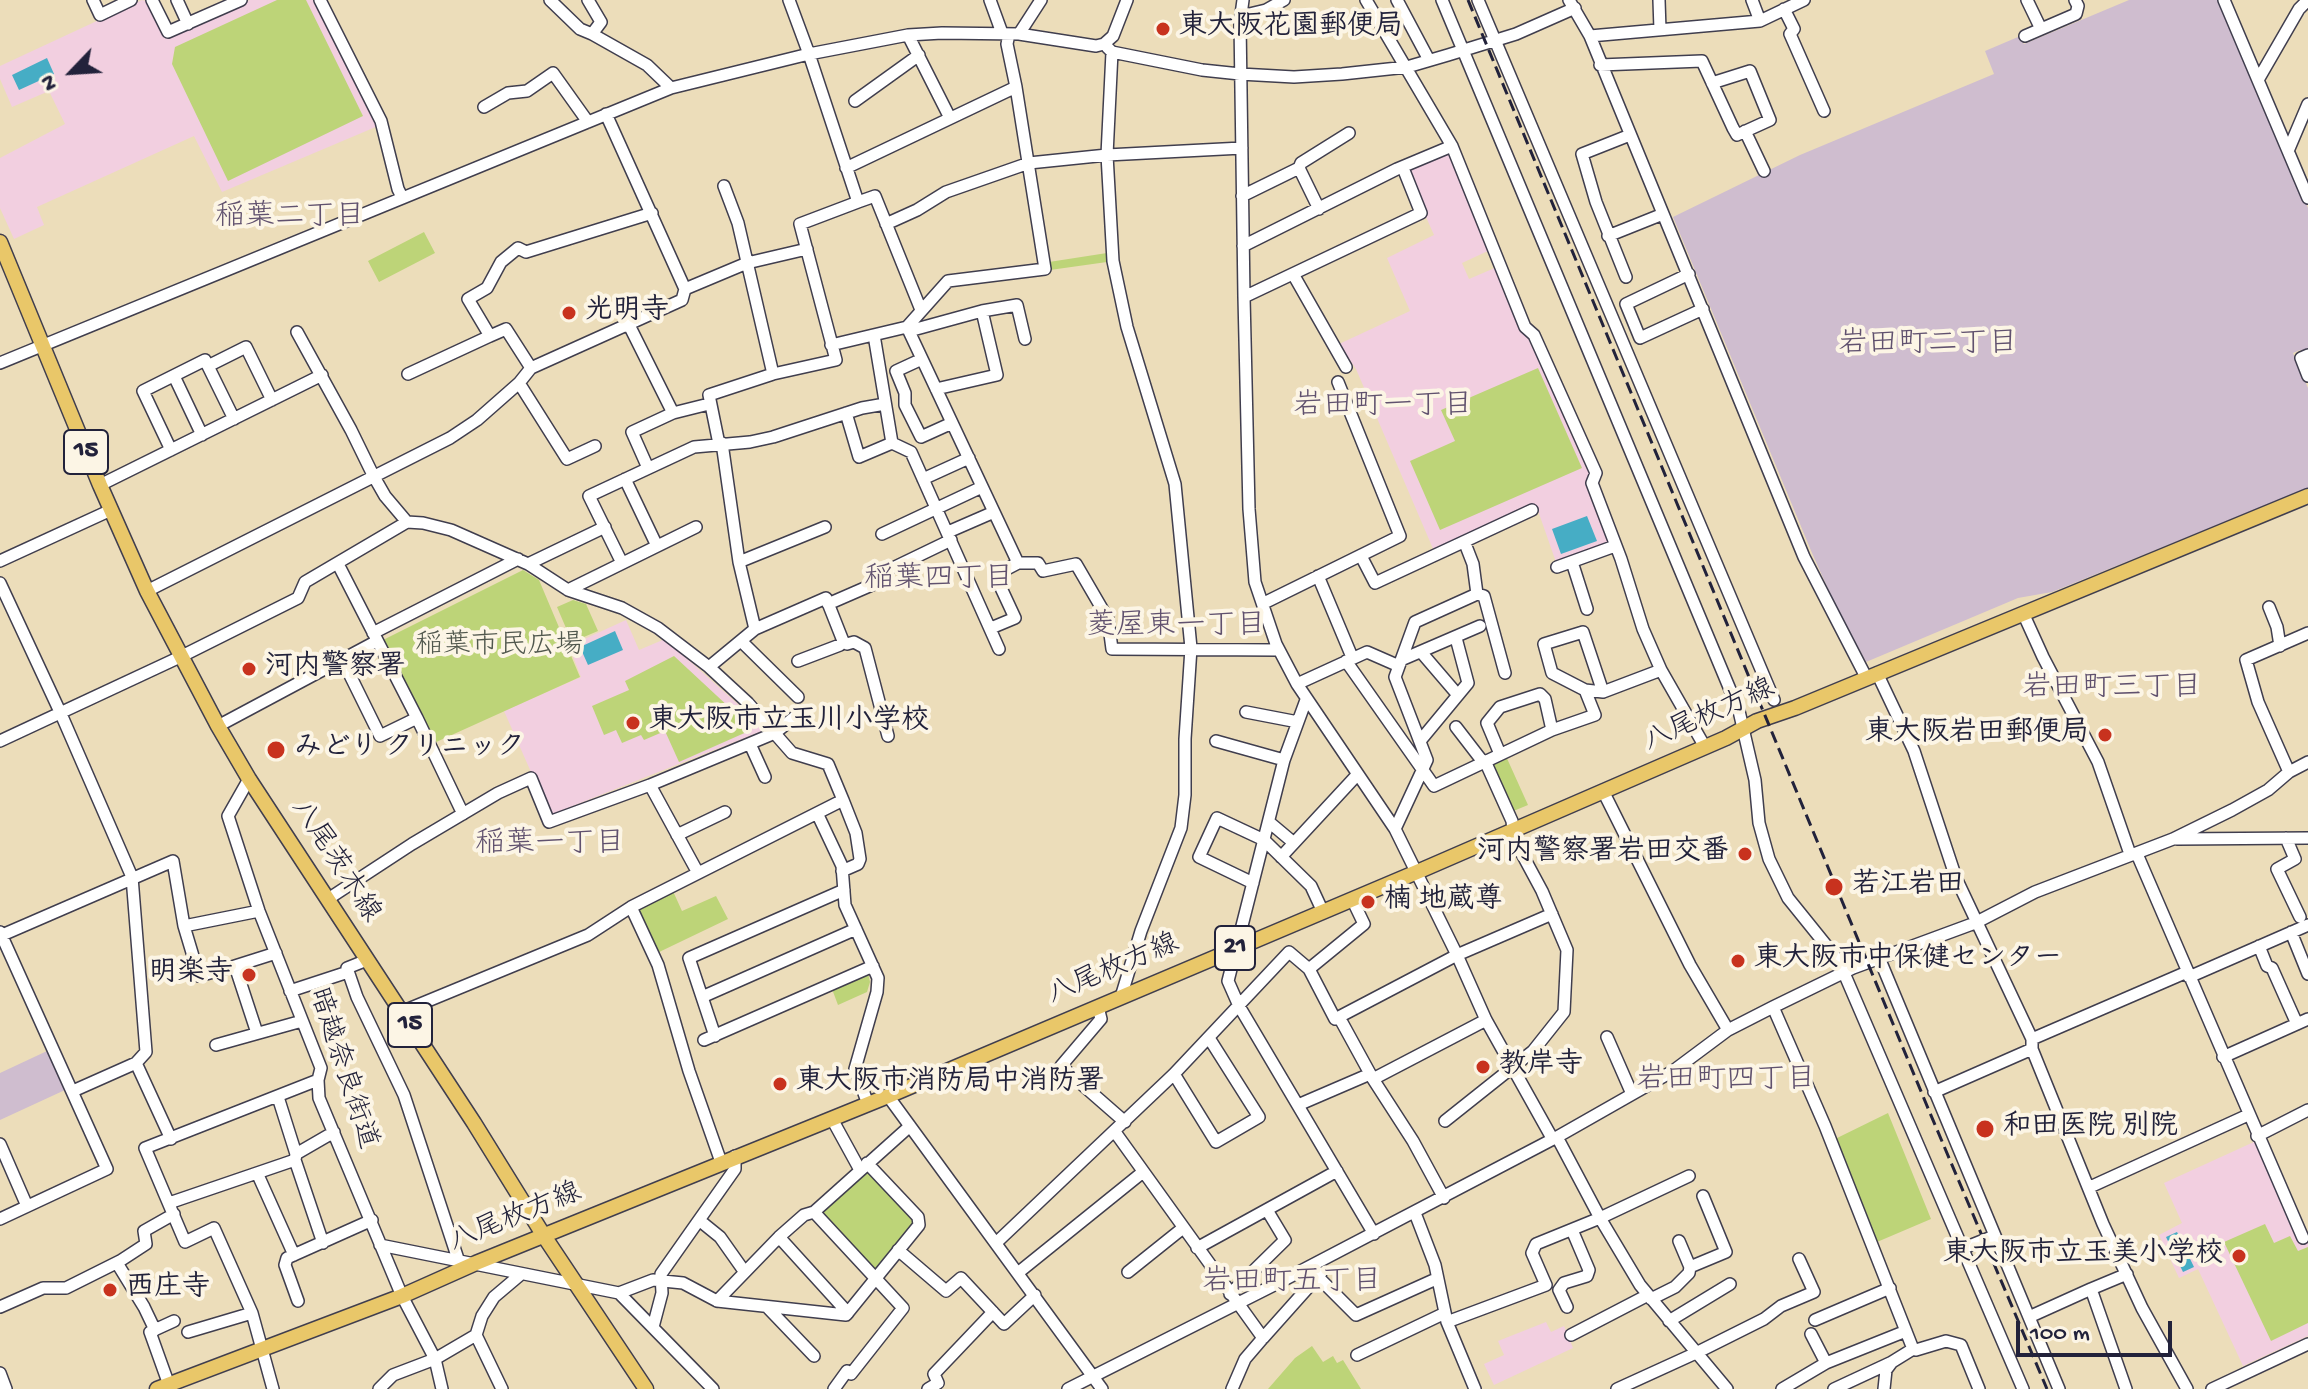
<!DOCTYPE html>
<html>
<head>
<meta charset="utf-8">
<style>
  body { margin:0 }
  #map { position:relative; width:2308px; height:1389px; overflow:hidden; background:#ecddba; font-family:"Gochi Hand",sans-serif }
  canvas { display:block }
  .north { position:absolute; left:32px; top:32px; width:80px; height:80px; -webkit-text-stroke:6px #fcf5e5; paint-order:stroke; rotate:245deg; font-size:22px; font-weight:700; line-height:32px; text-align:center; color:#22223b }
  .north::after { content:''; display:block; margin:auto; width:28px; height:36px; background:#22223b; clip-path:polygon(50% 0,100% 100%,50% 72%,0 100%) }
  .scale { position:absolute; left:2016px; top:1321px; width:156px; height:36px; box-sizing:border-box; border:4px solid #22223b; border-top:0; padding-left:10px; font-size:24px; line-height:28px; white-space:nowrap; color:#22223b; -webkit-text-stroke:6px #fcf5e5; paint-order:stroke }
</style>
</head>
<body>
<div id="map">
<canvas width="2308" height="1389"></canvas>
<div class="north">N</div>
<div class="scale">100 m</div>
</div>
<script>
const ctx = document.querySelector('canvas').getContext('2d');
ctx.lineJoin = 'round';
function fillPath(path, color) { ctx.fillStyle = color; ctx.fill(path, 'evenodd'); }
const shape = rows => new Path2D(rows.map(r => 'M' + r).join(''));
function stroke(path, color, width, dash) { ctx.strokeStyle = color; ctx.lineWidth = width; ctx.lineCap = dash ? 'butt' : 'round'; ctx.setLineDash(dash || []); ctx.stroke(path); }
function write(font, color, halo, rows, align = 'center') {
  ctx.font = font + ' "Gochi Hand","Klee One",sans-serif'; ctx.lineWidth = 8; ctx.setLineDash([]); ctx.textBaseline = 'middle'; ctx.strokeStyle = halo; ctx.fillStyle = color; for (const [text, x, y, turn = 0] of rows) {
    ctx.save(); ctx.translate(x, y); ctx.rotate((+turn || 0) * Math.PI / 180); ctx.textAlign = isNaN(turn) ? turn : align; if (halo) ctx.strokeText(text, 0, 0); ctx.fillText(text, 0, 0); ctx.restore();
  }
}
const built = shape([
  [142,0,149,2,166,38,250,0,316,0,378,126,222,192,194,136,37,207,44,225,14,239,0,208,0,158,65,124,49,91,12,107,0,79,0,66],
  [1449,153,1490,250,1462,263,1469,279,1497,267,1502,277,1502,288,1520,330,1531,338,1593,473,1611,544,1557,565,1536,505,1467,538,1461,537,1434,551,1356,369,1339,344,1410,311,1387,258,1434,235,1407,174,1408,170],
  [626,620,639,650,665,639,750,715,762,731,550,815,504,711,581,677,569,646],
  [2256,1141,2301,1243,2308,1240,2308,1336,2243,1366,2198,1269,2179,1278,2159,1235,2182,1223,2164,1183],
  [1546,1322,1551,1332,1564,1326,1573,1348,1494,1385,1484,1364,1504,1355,1498,1341]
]);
const industrial = shape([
  [2129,0,2219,0,2308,208,2308,352,2300,350,2293,353,2308,388,2308,488,2052,592,2018,598,1866,662,1836,607,1812,553,1673,217,1800,155,1994,74,1985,51,2018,37,2024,44],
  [47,1051,65,1090,0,1120,0,1073]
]);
const green = shape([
  [277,0,306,0,363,116,228,181,172,64,175,47],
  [424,232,435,253,379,282,368,261],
  [1107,253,1107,262,1050,270,1049,262],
  [1538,368,1582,468,1440,530,1410,461,1455,441,1441,410],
  [523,570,539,580,580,677,434,743,383,640],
  [573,600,586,604,598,631,572,642,557,607],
  [674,656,744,721,749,731,679,762,665,731,644,740,641,735,622,743,616,730,604,735,592,706,629,690,625,681],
  [1505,754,1528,805,1511,812,1488,762],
  [672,889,682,911,716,896,728,919,655,954,633,908],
  [868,973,870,982,867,992,838,1005,832,989],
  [1888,1113,1931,1219,1877,1242,1835,1139],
  [870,1171,913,1219,913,1225,877,1269,867,1267,823,1217,821,1210,862,1173],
  [2265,1224,2274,1243,2290,1236,2298,1251,2308,1247,2308,1323,2271,1341,2224,1242],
  [1312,1346,1323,1362,1333,1356,1337,1363,1343,1360,1361,1389,1268,1389,1295,1358]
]);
const water = shape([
  [47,58,54,74,19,90,12,75],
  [1587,516,1597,541,1561,554,1552,529],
  [615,631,623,650,588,665,580,647],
  [2177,1232,2194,1267,2183,1272,2166,1237]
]);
const minor = shape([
  [93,0,100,15,131,0],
  [152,0,168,32,241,0],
  [177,0,188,24],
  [320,0,381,121,398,189,402,197],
  [550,0,580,29,592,34,647,65,671,88],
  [588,0,601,22,592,34],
  [990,0,1002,33],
  [1243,0,1240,22,1244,297,1249,509,1255,582,1276,644,1297,684,1395,829,1457,955,1486,1020,1552,1138],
  [1366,0,1452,146,1525,327,1534,335,1596,473,1592,483,1621,559,1643,629,1661,670],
  [1397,0,1429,60],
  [1442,0,1739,711,1755,780,1759,823,1769,859,1788,898,1838,960,1844,973,2023,1389],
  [1478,0,1774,700],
  [1569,0,1590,36,1804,557,1866,677],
  [1659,0,1660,30],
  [1752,0,1760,21],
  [2027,0,2041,29],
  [2224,0,2308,198],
  [1784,9,1794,29,1790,34,1824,111],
  [1241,16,1266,10,1284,0],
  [1009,34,1007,44,1016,87],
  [1019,34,1041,0],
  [908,35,950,118],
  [1590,36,1760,21,1804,0],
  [2025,36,2076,14,2078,6,2075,0],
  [1107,47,1112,52,1202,70,1240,74,1294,77,1342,74,1407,67,1448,55,1516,34,1575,8],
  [1112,52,1107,155,1113,261,1127,327,1175,484,1191,648,1185,739,1185,795,1181,828,1141,931,1121,997],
  [1600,65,1702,61,1733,128,1737,135,1770,120,1750,71,1712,83],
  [2258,80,2299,9,2308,0],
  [855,101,919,55],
  [484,107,508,93,527,91,553,73,588,122],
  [1745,131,1764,171],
  [2288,151,2308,104],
  [1299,168,1301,163,1349,133],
  [724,186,738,223,773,374],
  [1242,196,1299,168,1319,209],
  [858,202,875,196,921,310],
  [886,224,917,210,946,192,1029,163,1107,155,1242,148],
  [1608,236,1663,214],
  [1243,246,1397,169,1452,146],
  [1293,274,1346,367],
  [1689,274,1626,304,1640,338,1703,309],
  [1626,277,1596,202,1582,154,1630,135],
  [685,289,747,263,807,249],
  [1244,297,1421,213,1403,168],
  [628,323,673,413],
  [907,327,1018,563,1038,563,1043,571,1076,564,1108,619,1112,649,1279,650],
  [909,331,982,311,1017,305,1025,339],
  [297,332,351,430,373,475,385,496,407,522,423,523,451,530,528,564,568,590,622,608,658,628,709,667,748,703,792,753,828,764,843,800,631,907,588,935,401,1012],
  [874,335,892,443,911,452,999,649],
  [831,345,907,327,948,281,1045,269,1016,87,846,168],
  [2308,355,2301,358,2308,376],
  [922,359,896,371,905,393,905,405,921,437,952,423],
  [0,363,671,88,809,54,908,35,942,33,1019,34,1096,46,1104,44,1113,36,1127,0],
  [208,366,246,347,272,400],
  [531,368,506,329,490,336,468,299,487,288,501,262,518,248,526,252,652,213],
  [408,374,490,336],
  [174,376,202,435],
  [936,389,997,375,982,311],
  [846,413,859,457,892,443],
  [719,444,709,395,773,374,836,360,800,224,858,202,809,54,789,0],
  [595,446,567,459,519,383,531,368,682,300,685,289,606,114],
  [171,450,143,391,205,360,234,419],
  [648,468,632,432,673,413,709,404],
  [625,479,657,546],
  [923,479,969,458],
  [100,485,322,375],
  [948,532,994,512],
  [882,534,982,487],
  [1361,556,1375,583,1532,510],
  [0,561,111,510],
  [739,562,825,527],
  [1572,562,1587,609],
  [622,563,589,496,694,447,750,442,773,437,862,408,885,404],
  [338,564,417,718,463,814],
  [528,564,605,527],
  [895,567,951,540],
  [1557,567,1615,546],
  [1318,576,1352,657],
  [0,583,61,714,132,877,146,1052,136,1063,73,1091],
  [568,590,696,527],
  [147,591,450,438,477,420,519,383],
  [1477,594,1484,596,1505,673],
  [1264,603,1400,536,1338,382],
  [828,604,874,584],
  [2269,607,2277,627,2280,646],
  [2023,613,2043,657,2098,762,2130,854],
  [991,628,1015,618,995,575,1018,563],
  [755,629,826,598,843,641,840,645,798,661],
  [373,633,518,559],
  [741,641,798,697],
  [843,641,847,644,854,642,865,648,888,736],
  [1421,652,1457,694],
  [342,659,380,736,417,718],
  [1401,660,1480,626],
  [1346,661,1434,786,1552,730,1545,699,1540,694,1500,707,1487,723,1500,754],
  [709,667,755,629,739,562,722,443],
  [1877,673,1914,751,1956,878,2032,1039,2032,1049,2103,1224,2142,1308,2187,1389],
  [1297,684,1367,652,1399,666],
  [1603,692,1583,632,1544,644,1552,673,1585,690,1603,692,1661,670,1705,747],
  [1306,700,1284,760,1228,981,1239,1006,1374,1234],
  [1246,712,1298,722],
  [218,726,377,641],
  [1456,727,1483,762],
  [1552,730,1595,715,1585,690],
  [0,741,180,657,298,598,305,582,407,522],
  [1216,741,1284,760],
  [1420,741,1468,683,1456,638],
  [750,744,765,777],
  [2289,772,2258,702,2246,660,2308,633],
  [249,779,228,816,259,911,321,1068,318,1080,319,1098,402,1296,435,1359,442,1389],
  [650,785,698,873],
  [1603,791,1690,965,1728,1030],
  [817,813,842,866,845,905,878,978,877,992,855,1069,868,1104],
  [1269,822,1294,843],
  [1395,829,1427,760,1395,677,1415,622,1477,594,1473,564,1466,546],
  [677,835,725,812],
  [2286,838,2295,859,2277,869,2300,917],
  [2177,839,2308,838],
  [2137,854,2303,1238],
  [1281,857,1357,775],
  [842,871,858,864,860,859,856,833,843,800],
  [1253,883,1199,857,1217,818,1264,840,1311,886,1323,912],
  [328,899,412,844,498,793,531,778,549,822,650,785,775,733,802,711],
  [1352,899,1364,924,1309,969,1335,1019,1457,955,1552,914],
  [631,907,658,965,689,1071,721,1162],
  [184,926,199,976,235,966],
  [0,932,107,1169,0,1219],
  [2291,932,2308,974],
  [0,936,173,861,184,926,259,911],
  [2259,946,2267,966,2272,968,2297,1024],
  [367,960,347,968,357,997,404,1095,459,1262],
  [1880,960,2059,1389],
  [2189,977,2308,925],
  [290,991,348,972],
  [702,997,856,929],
  [1098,1007,1101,1019,1061,1066,1125,1122],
  [1773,1007,1825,1126,1913,1349,1916,1350,1946,1341,1961,1345,1979,1389],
  [1339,1017,1373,1079,1413,1141,1444,1198],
  [257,1033,235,966,276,953],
  [715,1036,689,958,844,890],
  [1607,1037,1632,1094],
  [2032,1039,2187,972],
  [704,1040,873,966],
  [216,1045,302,1021],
  [2223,1057,2308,1019],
  [136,1063,171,1139],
  [1174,1074,1216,1142,1259,1117,1209,1038],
  [1373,1079,1486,1020],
  [1934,1092,2032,1049],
  [888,1096,1102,1389],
  [278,1097,296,1154],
  [1298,1105,1370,1074],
  [832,1119,860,1170],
  [1445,1121,1533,1051,1564,1012,1567,950,1542,891,1514,839,1512,821,1485,761],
  [1115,1132,1263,1338,1245,1359,1232,1389],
  [2257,1136,2308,1110],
  [1557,1137,1600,1218,1640,1285,1727,1389],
  [0,1144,27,1206],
  [295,1160,323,1243],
  [258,1175,294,1255],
  [2090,1187,2248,1115],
  [169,1203,295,1160,296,1154,334,1132],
  [814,1212,903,1308,851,1374,847,1371,834,1389],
  [1415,1213,1435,1265,1447,1322,1475,1389],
  [699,1220,735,1169,735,1156],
  [779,1237,848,1313],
  [997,1242,1174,1074,1289,952,1309,969],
  [380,1245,619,1293,713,1389],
  [1197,1248,1337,1171],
  [1964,1248,1994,1236],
  [898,1250,946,1291,961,1278,1004,1324,1035,1295],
  [117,1263,144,1307,155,1330],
  [1690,1267,1726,1252,1703,1196],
  [1019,1272,1143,1172],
  [1128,1272,1183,1228],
  [1319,1278,1356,1315,1436,1279],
  [619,1293,653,1280,683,1283,717,1301,779,1237,804,1215,814,1212,910,1126],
  [1230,1294,1285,1240,1267,1210],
  [1651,1299,1675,1287,1689,1273,1690,1267,1679,1241],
  [298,1301,285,1265,287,1258,372,1220],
  [717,1301,846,1315,919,1225,918,1217,867,1163],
  [0,1307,43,1288,66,1288,120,1261,146,1244,144,1231,174,1214],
  [1567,1307,1559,1290,1564,1283,1587,1276,1589,1270,1572,1230],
  [768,1308,814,1356],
  [2029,1317,2091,1289],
  [1815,1320,1890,1288],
  [1669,1321,1730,1284],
  [1447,1322,1546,1285,1532,1253,1536,1244,1600,1218,1689,1176],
  [653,1327,662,1293,661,1274,699,1220,720,1237,744,1271],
  [188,1332,252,1313],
  [476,1335,502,1389],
  [1571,1335,1648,1295],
  [1263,1338,1321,1273],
  [1357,1355,1445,1313],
  [1826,1363,1906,1331],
  [0,1373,6,1389],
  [169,1385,150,1332,174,1321],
  [273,1389,252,1313,214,1228,185,1242,145,1148,318,1080],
  [379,1389,393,1375,435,1359,476,1335,482,1316,494,1297,520,1275],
  [928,1389,938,1383,934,1374,993,1312],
  [1068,1389,1278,1283,1557,1137,1673,1071,1728,1030,1773,1007,1853,968,1975,923,2035,892,2173,839,2232,810,2268,790,2289,772,2308,762],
  [1617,1389,1696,1353,1764,1319,1781,1306,1814,1292,1799,1259],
  [1782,1389,1826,1363,1811,1334],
  [1834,1389,1892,1362],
  [1884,1389,1886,1370,1892,1362,1913,1349],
  [2126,1389,2091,1289,2127,1274],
  [2212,1389,2308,1344]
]);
const major = shape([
  [0,242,100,485,147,591,218,726,249,779,474,1123,544,1236,646,1389],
  [157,1389,402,1296,476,1263,888,1096,1424,869,1726,738,1757,721,1795,708,2308,496]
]);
const rail = shape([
  [1468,0,1930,1113,2047,1389]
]);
const markers = [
  [1163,29,8,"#c8321e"],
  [569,313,8,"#c8321e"],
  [249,669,8,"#c8321e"],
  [633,723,8,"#c8321e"],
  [2105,735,8,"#c8321e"],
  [276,750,10,"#c8321e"],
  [1745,854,8,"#c8321e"],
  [1834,887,10,"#c8321e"],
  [1368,902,8,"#c8321e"],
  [1738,961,8,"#c8321e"],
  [249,975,8,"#c8321e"],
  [1483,1067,8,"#c8321e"],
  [780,1084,8,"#c8321e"],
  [1985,1129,10,"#c8321e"],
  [2239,1256,8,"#c8321e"],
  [110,1290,8,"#c8321e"]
];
const shields = [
  [86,452,44],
  [1235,948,40],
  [410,1025,44]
];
const shieldNames = [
  ["15",86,452],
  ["21",1235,948],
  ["15",410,1025]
];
const poiNames = [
  ["東大阪花園郵便局",1179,29],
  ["光明寺",585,313],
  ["河内警察署",265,669],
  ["東大阪市立玉川小学校",649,723],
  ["東大阪岩田郵便局",2089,735,"right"],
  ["みどり クリニック",294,750],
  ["河内警察署岩田交番",1729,854,"right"],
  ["若江岩田",1852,887],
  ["楠 地蔵尊",1384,902],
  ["東大阪市中保健センター",1754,961],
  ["明楽寺",233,975,"right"],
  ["教岸寺",1499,1067],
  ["東大阪市消防局中消防署",796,1084],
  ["和田医院 別院",2003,1129],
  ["東大阪市立玉美小学校",2223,1256,"right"],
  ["西庄寺",126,1290]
];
const parkNames = [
  ["稲葉市民広場",499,648]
];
const streetNames = [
  ["八尾枚方線",1710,717,-24],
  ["八尾茨木線",334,862,57],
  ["八尾枚方線",1114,971,-23],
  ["暗越奈良街道",341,1069,72],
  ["八尾枚方線",516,1219,-22]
];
const neighbourhoodNames = [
  ["稲葉二丁目",290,219],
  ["岩田町二丁目",1928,346],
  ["岩田町一丁目",1383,408],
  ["稲葉四丁目",939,581],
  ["菱屋東一丁目",1176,628],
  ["岩田町三丁目",2112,690],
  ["稲葉一丁目",550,846],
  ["岩田町四丁目",1726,1082],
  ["岩田町五丁目",1292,1284]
];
fillPath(built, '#f2cfe0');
fillPath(industrial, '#cfbdcf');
fillPath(green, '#bdd478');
fillPath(water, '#46adc5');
stroke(minor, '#403e4e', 14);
stroke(major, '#403e4e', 17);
stroke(minor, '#fff', 11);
stroke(major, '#e9c769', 14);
stroke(rail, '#22223b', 3, [12, 6]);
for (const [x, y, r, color] of markers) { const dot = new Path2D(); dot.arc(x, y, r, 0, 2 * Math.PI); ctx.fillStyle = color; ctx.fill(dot); stroke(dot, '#fcf5e5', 3); }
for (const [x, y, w] of shields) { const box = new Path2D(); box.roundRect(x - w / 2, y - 22, w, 44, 6); ctx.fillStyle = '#fcf5e5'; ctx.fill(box); stroke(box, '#22223b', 2); }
write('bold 26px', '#22223b', null, shieldNames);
write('bold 28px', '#22223b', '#fcf5e5', poiNames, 'left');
write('28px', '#50574d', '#fcf5e5', parkNames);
write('28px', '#22223b', '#fcf5e5', streetNames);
write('30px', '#60516e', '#fcf5e5', neighbourhoodNames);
</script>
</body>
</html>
